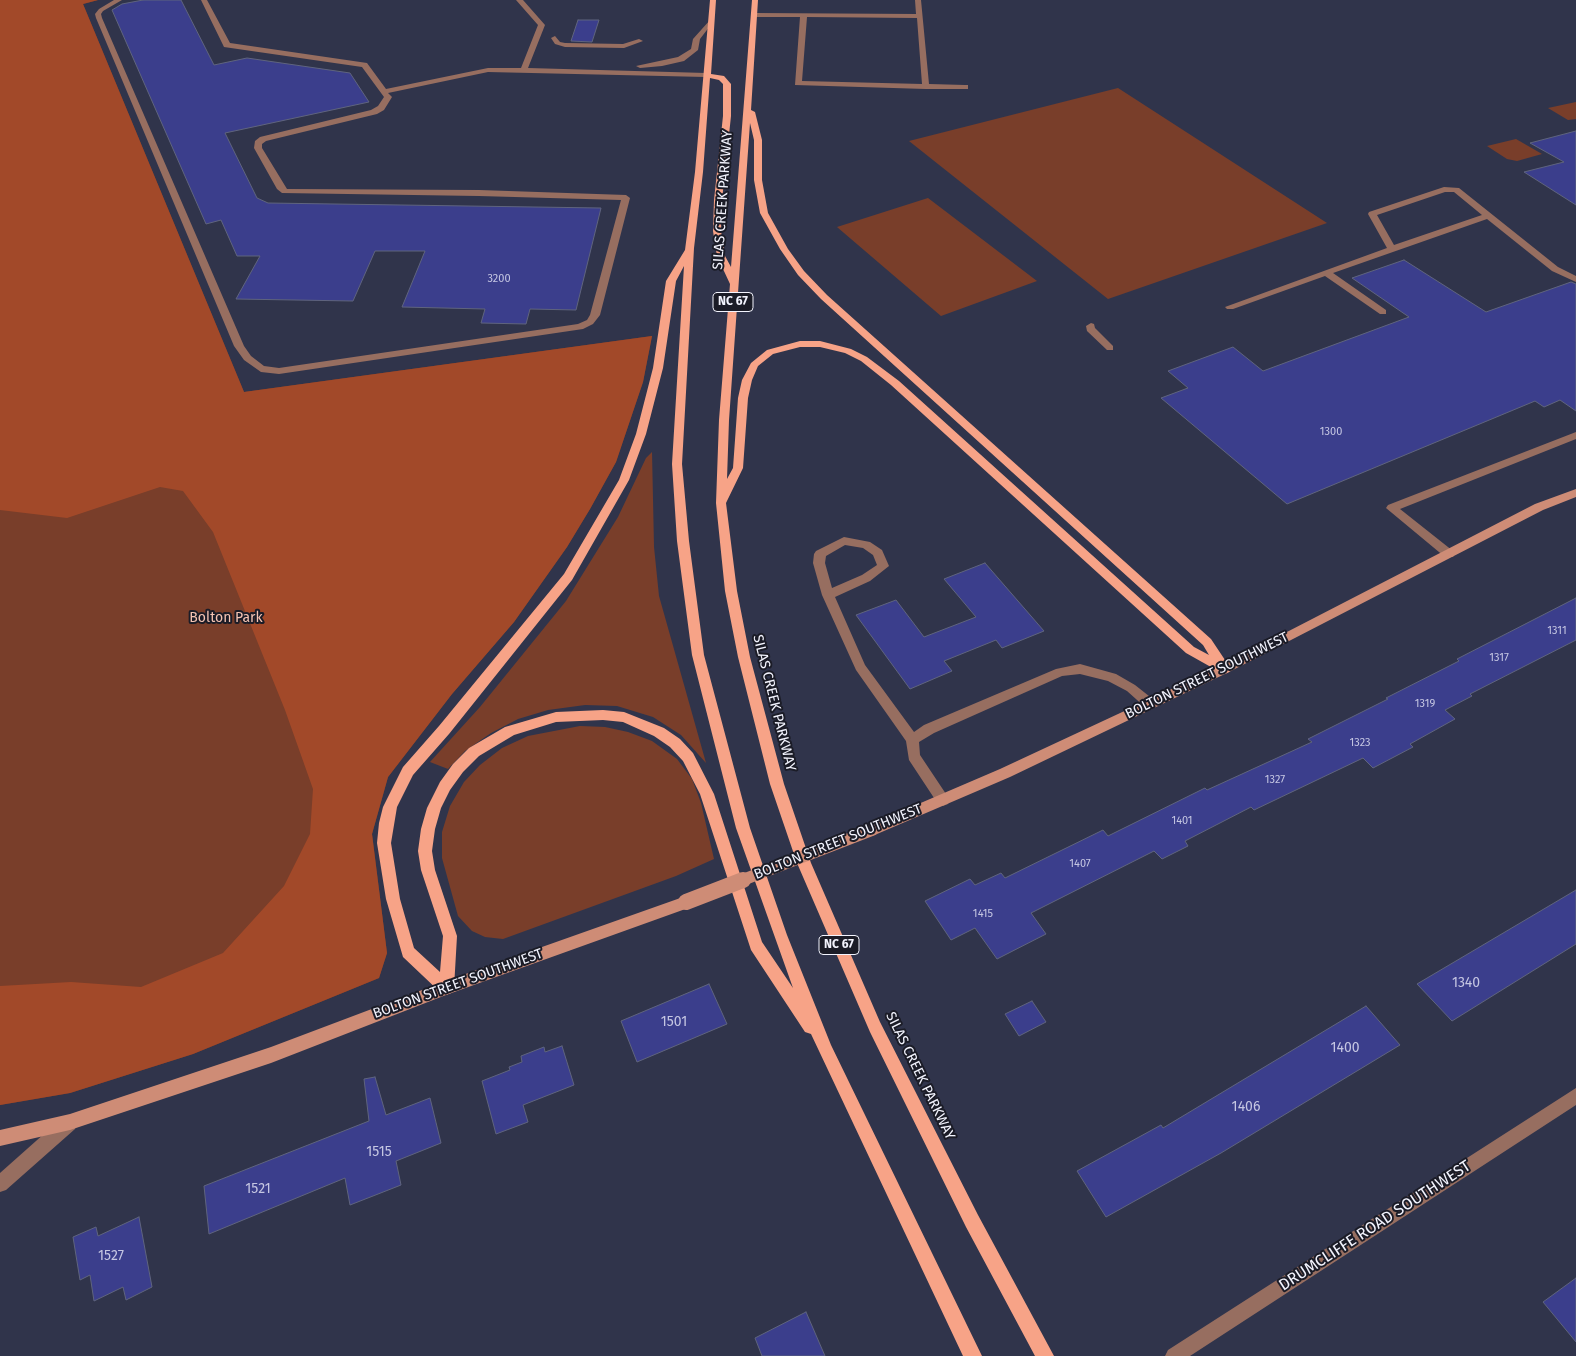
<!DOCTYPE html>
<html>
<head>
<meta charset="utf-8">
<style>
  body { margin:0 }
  canvas { display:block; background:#30344b }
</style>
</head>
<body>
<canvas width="1576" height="1356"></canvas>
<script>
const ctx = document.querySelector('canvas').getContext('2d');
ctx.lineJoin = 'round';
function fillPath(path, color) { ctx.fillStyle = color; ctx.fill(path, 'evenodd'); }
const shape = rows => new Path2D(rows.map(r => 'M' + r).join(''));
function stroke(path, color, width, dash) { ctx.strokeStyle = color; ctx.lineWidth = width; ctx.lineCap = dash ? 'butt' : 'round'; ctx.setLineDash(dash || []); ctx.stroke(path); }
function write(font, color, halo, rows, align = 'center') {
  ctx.font = font + ' "Fira Sans",sans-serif'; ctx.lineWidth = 4; ctx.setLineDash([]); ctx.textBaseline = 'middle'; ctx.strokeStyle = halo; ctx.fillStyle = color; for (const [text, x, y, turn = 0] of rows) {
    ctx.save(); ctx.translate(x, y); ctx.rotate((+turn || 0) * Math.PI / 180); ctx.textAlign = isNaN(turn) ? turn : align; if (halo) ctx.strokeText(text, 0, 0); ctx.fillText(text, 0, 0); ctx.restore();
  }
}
const green = shape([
  [0,0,98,0,83,4,244,392,652,336,643,382,616,462,590,509,567,547,514,622,452,694,388,777,372,834,387,953,379,978,193,1054,70,1093,0,1105],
  [1118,88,1327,223,1108,299,909,141],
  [1576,102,1576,119,1568,120,1548,108],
  [1516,139,1542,154,1517,161,1507,159,1487,146],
  [928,198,1037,281,941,316,837,227],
  [652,452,654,547,659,596,706,763,681,735,653,717,617,706,585,705,548,710,518,719,491,733,465,751,448,769,430,762,480,707,566,601,618,517,646,458],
  [580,726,605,727,628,732,652,741,677,759,692,779,701,803,714,859,676,876,503,939,485,937,472,931,458,916,442,858,442,832,450,806,464,782,480,765,502,748,528,736]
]);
const forest = shape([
  [0,0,98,0,83,4,244,392,652,336,643,382,616,462,590,509,567,547,514,622,452,694,388,777,372,834,387,953,379,978,193,1054,70,1093,0,1105,0,986,71,982,141,987,223,953,284,886,310,834,313,789,285,710,213,532,183,491,160,487,67,518,0,510]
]);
const building = shape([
  [143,0,181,0,214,65,247,58,350,73,369,102,225,133,257,198,268,203,601,208,576,310,530,309,526,324,481,323,485,309,402,307,425,251,375,251,353,301,236,299,260,256,237,256,221,220,206,224,112,10,122,4,143,0],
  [578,20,599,20,592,42,571,41,578,20],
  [1576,131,1576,205,1524,172,1564,162,1530,143,1576,131],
  [1404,260,1486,312,1571,282,1576,284,1576,411,1560,400,1544,407,1535,401,1287,504,1161,398,1188,388,1168,371,1233,347,1263,371,1409,317,1352,278,1404,260],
  [985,563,1044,631,1002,648,996,640,944,661,952,671,910,689,856,615,896,600,924,637,976,617,944,579,985,563],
  [1576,598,1576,640,1470,694,1472,696,1445,710,1455,719,1410,744,1413,747,1373,768,1363,758,1254,810,1251,807,1185,841,1188,846,1162,859,1154,851,1031,913,1046,934,997,959,975,928,951,940,925,901,970,879,975,885,1001,873,1005,878,1103,830,1108,836,1205,788,1207,790,1312,742,1308,739,1388,699,1386,698,1459,661,1457,659,1576,598],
  [1576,890,1576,944,1452,1021,1417,984,1576,890],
  [709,984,727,1024,637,1062,621,1021,709,984],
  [1032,1001,1046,1022,1019,1036,1005,1014,1032,1001],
  [1366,1006,1400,1045,1221,1153,1106,1217,1077,1171,1161,1125,1163,1128,1366,1006],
  [562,1046,574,1085,523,1105,528,1122,496,1134,482,1081,510,1070,509,1067,522,1062,521,1056,544,1047,545,1052,562,1046],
  [375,1077,386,1115,430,1098,441,1143,396,1161,401,1185,350,1205,345,1178,209,1234,204,1186,369,1121,364,1079,375,1077],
  [139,1217,152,1287,126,1300,123,1287,94,1301,90,1275,80,1280,73,1237,96,1227,98,1236,139,1217],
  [1576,1278,1576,1342,1543,1302,1576,1278],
  [806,1312,825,1356,762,1356,755,1338,806,1312]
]);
const lane = shape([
  [114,0,122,0,103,11,101,14,102,18,244,346,251,356,264,366,279,368,578,324,587,320,590,315,621,200,479,196,282,193,277,189,254,148,255,141,260,137,371,110,378,106,384,97,362,67,224,47,201,0,207,0,230,43,367,63,386,89,488,68,521,68,538,25,516,0,523,0,545,25,528,68,706,73,710,75,706,77,488,72,388,93,392,97,384,110,377,114,266,141,262,144,262,148,287,189,479,190,626,195,630,198,600,315,593,324,583,329,279,374,261,372,244,360,234,346,96,18,95,14,99,9,114,0],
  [915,0,921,0,929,84,965,85,968,85,968,89,926,89,795,85,800,17,754,17,751,15,754,13,916,14,915,0],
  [807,17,917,18,922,84,802,81,807,17],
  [710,20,713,22,700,39,698,50,684,61,662,66,640,68,636,66,678,57,691,49,693,39,710,20],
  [555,36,560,42,565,43,623,44,639,39,643,41,624,48,565,47,555,44,551,38,555,36],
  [1444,187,1459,188,1558,267,1576,276,1576,282,1552,271,1487,219,1333,273,1386,310,1386,314,1380,314,1325,276,1233,309,1227,309,1225,307,1387,248,1368,214,1369,212,1444,187],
  [1445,192,1454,192,1482,215,1394,245,1377,215,1445,192],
  [1091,323,1094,324,1095,328,1113,346,1113,350,1107,350,1087,331,1086,326,1091,323],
  [1576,432,1576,439,1400,509,1453,551,1455,554,1453,557,1445,557,1386,508,1388,505,1576,432],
  [844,537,870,542,882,550,889,566,870,581,835,597,865,665,914,732,924,725,1056,669,1080,664,1116,674,1135,685,1154,700,1156,704,1154,708,1146,708,1127,691,1108,681,1080,674,1062,676,934,733,919,742,920,755,950,800,948,804,943,806,938,804,909,760,906,741,856,670,822,595,813,563,814,554,816,551,844,537],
  [845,545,863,548,873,555,877,565,862,575,832,588,825,563,826,556,845,545]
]);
const street = shape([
  [1576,1088,1576,1105,1190,1356,1165,1356,1168,1350,1576,1088],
  [69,1115,75,1117,77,1123,75,1129,6,1190,0,1192,0,1173,63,1117,69,1115]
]);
const secondary = shape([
  [1576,489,1576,497,1543,510,1229,672,1010,777,877,834,872,836,867,834,865,830,867,826,1000,769,1221,666,1535,504,1576,489],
  [686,896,691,897,693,902,691,907,446,995,271,1063,70,1130,0,1146,0,1130,70,1114,271,1047,446,981,686,896]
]);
const primary = shape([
  [710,0,716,0,711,74,724,76,731,84,731,116,722,200,721,231,725,256,731,267,752,0,758,0,751,110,755,112,762,140,762,180,768,213,788,249,804,271,827,295,1211,639,1231,669,1229,672,1225,674,1218,671,1186,653,891,385,861,361,845,353,820,347,800,347,773,354,758,366,752,380,748,398,743,468,726,503,737,591,750,657,784,784,811,863,880,1022,978,1215,1054,1356,1035,1356,966,1227,870,1032,797,863,770,784,738,657,725,591,716,503,719,420,730,284,717,256,713,231,714,200,723,116,723,84,719,80,710,78,703,172,694,248,682,464,689,541,704,655,750,828,787,935,831,1045,982,1356,963,1356,811,1034,805,1032,751,950,700,794,683,761,670,747,654,736,623,722,603,720,556,722,514,735,479,756,463,772,450,790,441,808,435,829,432,851,435,870,457,936,454,988,451,993,446,995,441,993,403,957,386,899,377,843,379,823,383,807,403,767,439,726,564,574,619,480,636,434,653,368,666,281,685,250,695,172,710,0],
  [750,123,754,140,754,180,760,213,780,249,798,275,821,299,1203,645,1209,655,1194,647,899,381,867,357,851,349,820,341,800,341,767,350,751,363,742,380,738,398,733,468,727,479,729,420,750,123],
  [684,266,672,464,677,541,692,655,736,828,793,988,762,942,714,794,693,753,680,739,664,728,624,712,603,710,556,712,505,727,469,748,453,764,440,782,427,808,421,829,418,851,421,870,443,936,440,972,414,948,400,899,391,843,397,807,413,775,449,734,572,580,629,480,646,434,663,368,676,281,684,266]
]);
const secondaryBridgeFar1 = shape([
  [740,881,872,830]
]);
const secondaryBridge = shape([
  [686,902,743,880]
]);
const numberNames = [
  ["3200",499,279],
  ["1300",1331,432],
  ["1311",1557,631],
  ["1317",1499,658],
  ["1319",1425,704],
  ["1323",1360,743],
  ["1327",1275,780],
  ["1401",1182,821],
  ["1407",1080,864],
  ["1415",983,914]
];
const shields = [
  [733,302,40],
  [839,945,40]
];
const shieldNames = [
  ["NC 67",733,302],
  ["NC 67",839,945]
];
const streetNames = [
  ["SILAS CREEK PARKWAY",723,200,-86],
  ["BOLTON STREET SOUTHWEST",1207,676,-26],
  ["SILAS CREEK PARKWAY",774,703,76],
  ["BOLTON STREET SOUTHWEST",838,842,-22],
  ["BOLTON STREET SOUTHWEST",458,984,-20],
  ["SILAS CREEK PARKWAY",920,1076,64]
];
const parkNames = [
  ["Bolton Park",226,618]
];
const nearNumbernames = [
  ["1340",1466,983],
  ["1501",674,1022],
  ["1400",1345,1048],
  ["1406",1246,1107],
  ["1515",379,1152],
  ["1521",258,1189],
  ["1527",111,1256]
];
const nearStreetnames = [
  ["DRUMCLIFFE ROAD SOUTHWEST",1375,1226,-33]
];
fillPath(green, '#793e2a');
fillPath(forest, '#a24929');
fillPath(building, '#3b3e8c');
stroke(building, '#5f647e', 1);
fillPath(lane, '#976e60');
fillPath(street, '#976e60');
fillPath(secondary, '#ce8c76');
fillPath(primary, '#f7a387');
stroke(secondaryBridgeFar1, '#ce8c76', 12);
stroke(secondaryBridge, '#ce8c76', 16);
write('11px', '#c5c6e2', null, numberNames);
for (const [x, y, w] of shields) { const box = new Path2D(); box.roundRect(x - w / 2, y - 9.5, w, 19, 4); ctx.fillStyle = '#1b1c27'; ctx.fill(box); stroke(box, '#f3f4fe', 1); }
write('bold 12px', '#f3f4fe', null, shieldNames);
write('14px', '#f3f4fe', '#1b1c27', streetNames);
write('14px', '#f6c4b3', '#1b1c27', parkNames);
write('14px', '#c5c6e2', null, nearNumbernames);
write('16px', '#f3f4fe', '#1b1c27', nearStreetnames);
</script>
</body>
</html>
